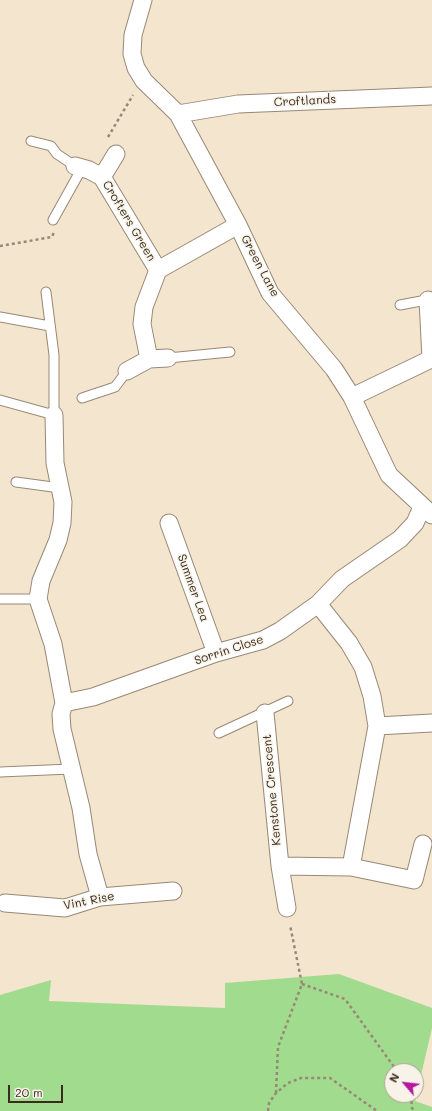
<!DOCTYPE html>
<html>
<head>
<meta charset="utf-8">
<style>
  body { margin:0 }
  #map { position:relative; width:432px; height:1111px; overflow:hidden; background:#f4e5ce; font-family:Mali,sans-serif }
  canvas { display:block }
  .north { position:absolute; left:384px; top:1063px; width:40px; height:40px; box-sizing:border-box; background:#f7f3e8; border:1px solid #aca397; border-radius:50%; rotate:298deg; font-size:11px; font-weight:700; line-height:16px; text-align:center; color:#3b2a1e }
  .north::after { content:''; display:block; margin:auto; width:14px; height:18px; background:#b5179e; clip-path:polygon(50% 0,100% 100%,50% 72%,0 100%) }
  .scale { position:absolute; left:8px; top:1085px; width:55px; height:18px; box-sizing:border-box; border:2px solid #3b2a1e; border-top:0; padding-left:5px; font-size:12px; line-height:14px; white-space:nowrap; color:#3b2a1e; -webkit-text-stroke:3px #f7f3e8; paint-order:stroke }
</style>
</head>
<body>
<div id="map">
<canvas width="432" height="1111"></canvas>
<div class="north">N</div>
<div class="scale">20 m</div>
</div>
<script>
const ctx = document.querySelector('canvas').getContext('2d');
ctx.lineJoin = 'round';
function fillPath(path, color) { ctx.fillStyle = color; ctx.fill(path, 'evenodd'); }
const shape = rows => new Path2D(rows.map(r => 'M' + r).join(''));
function stroke(path, color, width, dash) { ctx.strokeStyle = color; ctx.lineWidth = width; ctx.lineCap = dash ? 'butt' : 'round'; ctx.setLineDash(dash || []); ctx.stroke(path); }
function write(font, color, halo, rows, align = 'center') {
  ctx.font = font + ' Mali,sans-serif'; ctx.lineWidth = 3; ctx.setLineDash([]); ctx.textBaseline = 'middle'; ctx.strokeStyle = halo; ctx.fillStyle = color; for (const [text, x, y, turn = 0] of rows) {
    ctx.save(); ctx.translate(x, y); ctx.rotate((+turn || 0) * Math.PI / 180); ctx.textAlign = isNaN(turn) ? turn : align; if (halo) ctx.strokeText(text, 0, 0); ctx.fillText(text, 0, 0); ctx.restore();
  }
}
const green = shape([
  [339,974,432,1008,432,1028,415,1101,432,1107,432,1111,0,1111,0,995,51,980,49,1001,225,1008,225,983],
  [392,1071,416,1071,416,1095,392,1095]
]);
const path = shape([
  [108,137,133,95],
  [0,246,52,237,54,232],
  [302,984,345,999,397,1071],
  [276,1093,278,1047,302,984,290,925],
  [411,1095,412,1108,414,1111],
  [268,1111,269,1103,276,1093,288,1083,301,1078,330,1078,377,1111]
]);
const lane = shape([
  [31,141,51,146,57,154,75,166],
  [53,220,82,168],
  [400,305,432,299],
  [0,317,50,326],
  [168,358,230,352],
  [82,398,115,387,127,371],
  [0,400,54,415,54,355,46,292],
  [16,482,60,488],
  [0,599,38,599],
  [219,733,288,701],
  [0,772,71,769]
]);
const street = shape([
  [143,0,133,35,132,54,136,68,144,81,178,114,238,225,270,293,334,369,352,397,389,475,432,515],
  [178,114,238,104,432,96],
  [75,166,89,170,102,177,158,270,238,225],
  [102,177,116,154],
  [158,270,144,307,142,324,149,359,168,358],
  [127,371,149,359],
  [352,397,431,359,428,300],
  [54,415,55,463,63,502,62,523,58,540,41,581,38,599,53,644,64,703,61,714,62,729,81,808,88,854,100,897],
  [169,523,216,653],
  [318,604,349,643,363,667,372,696,377,726,351,867],
  [64,703,93,697,216,653,263,640,280,631,318,604,342,579,400,539,415,523,422,507],
  [265,713,280,866,287,908],
  [377,726,432,723],
  [280,866,351,867,414,880,423,844],
  [5,903,65,908,100,897,173,891]
]);
const streetNames = [
  ["Croftlands",305,101,-3],
  ["Crofters Green",129,221,59],
  ["Green Lane",260,266,62],
  ["Summer Lea",193,588,70],
  ["Sorrin Close",229,650,-18],
  ["Kenstone Crescent",272,790,-95],
  ["Vint Rise",89,901,-11]
];
fillPath(green, '#a0db8e');
stroke(lane, '#988876', 11);
stroke(street, '#988876', 19);
stroke(path, '#988876', 2.5, [3, 3]);
stroke(lane, '#fff', 9);
stroke(street, '#fff', 17);
write('12px', '#3b2a1e', '#f7f3e8', streetNames);
</script>
</body>
</html>
